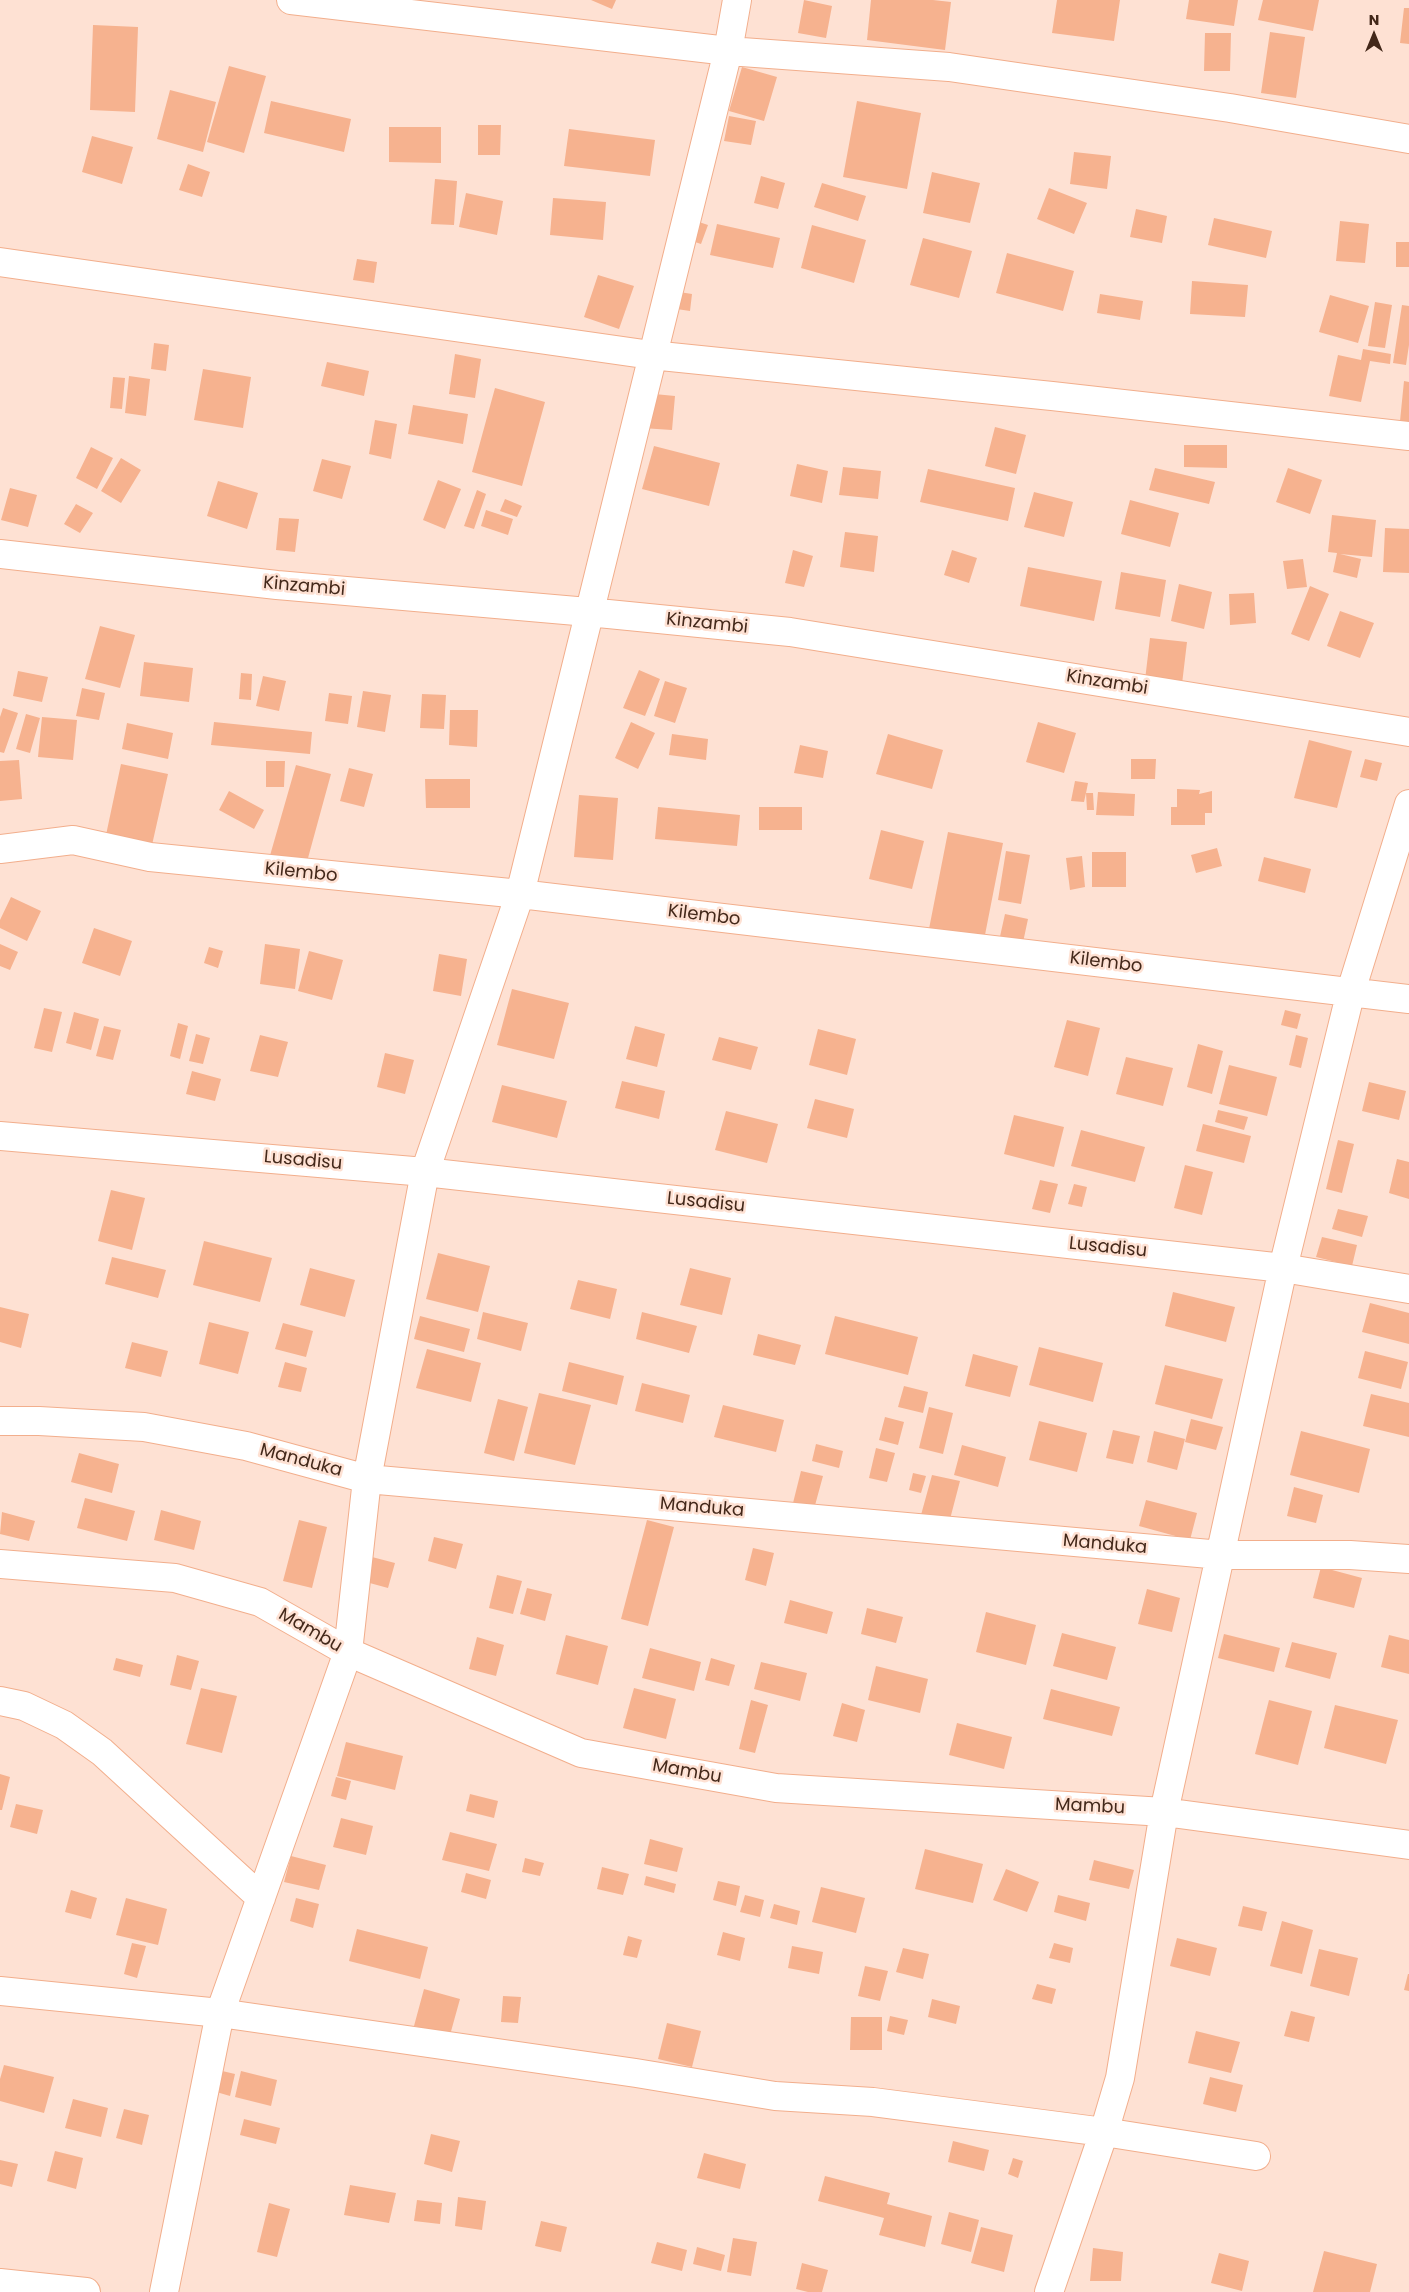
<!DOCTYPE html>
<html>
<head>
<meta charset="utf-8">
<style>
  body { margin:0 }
  #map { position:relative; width:1409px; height:2292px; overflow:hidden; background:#fee1d3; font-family:Poppins,sans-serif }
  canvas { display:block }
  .north { position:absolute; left:1349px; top:10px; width:50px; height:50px; -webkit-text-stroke:4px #fee1d3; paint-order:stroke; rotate:0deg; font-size:14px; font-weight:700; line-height:20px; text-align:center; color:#43281a }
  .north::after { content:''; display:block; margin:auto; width:18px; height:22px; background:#43281a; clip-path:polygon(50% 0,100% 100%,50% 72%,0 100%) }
</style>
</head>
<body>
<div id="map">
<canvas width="1409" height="2292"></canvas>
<div class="north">N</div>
</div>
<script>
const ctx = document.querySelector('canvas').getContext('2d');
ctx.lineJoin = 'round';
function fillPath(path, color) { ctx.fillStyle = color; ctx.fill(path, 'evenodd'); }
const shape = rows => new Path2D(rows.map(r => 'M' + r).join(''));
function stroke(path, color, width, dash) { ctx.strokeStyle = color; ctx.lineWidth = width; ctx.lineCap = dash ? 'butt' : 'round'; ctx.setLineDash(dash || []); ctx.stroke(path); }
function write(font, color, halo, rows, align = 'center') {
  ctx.font = font + ' Poppins,sans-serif'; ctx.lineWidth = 5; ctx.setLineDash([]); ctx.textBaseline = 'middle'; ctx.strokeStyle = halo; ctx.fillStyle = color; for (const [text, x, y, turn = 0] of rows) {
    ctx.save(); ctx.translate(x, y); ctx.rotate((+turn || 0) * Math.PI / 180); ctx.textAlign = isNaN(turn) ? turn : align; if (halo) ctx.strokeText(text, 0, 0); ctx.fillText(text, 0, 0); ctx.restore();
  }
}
const building = shape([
  [591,0,616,0,612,9],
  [804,0,832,6,826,38,798,33],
  [871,0,933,0,951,2,945,50,867,40],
  [1057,0,1120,0,1114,41,1052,33],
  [1189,0,1238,0,1234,26,1186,19],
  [1263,0,1319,0,1313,31,1258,20],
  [1404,8,1409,8,1409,44,1400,43],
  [93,25,138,27,135,112,90,110],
  [1270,32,1305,37,1296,98,1261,93],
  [1205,33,1231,33,1230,71,1204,71],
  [229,66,266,76,244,153,207,142],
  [742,67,777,77,764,121,729,111],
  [170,90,216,102,203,152,157,139],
  [271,101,351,119,344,152,264,133],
  [857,101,921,113,907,189,843,177],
  [729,116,756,121,751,145,724,141],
  [478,125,501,125,500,155,478,155],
  [389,127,441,127,441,163,389,162],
  [569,129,655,140,650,176,564,166],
  [92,136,133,147,122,184,82,172],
  [1074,152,1111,156,1107,189,1070,184],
  [188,164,210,172,202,197,179,190],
  [932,172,980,183,970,223,923,213],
  [761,176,785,183,778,209,754,203],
  [435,179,457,181,454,225,431,224],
  [822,183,866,196,858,221,814,207],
  [1049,188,1087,203,1074,234,1037,219],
  [466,193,503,201,497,235,459,227],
  [553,198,606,202,603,240,550,235],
  [1136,209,1167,216,1162,243,1130,237],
  [1214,218,1272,231,1266,258,1208,245],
  [696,221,708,225,701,244,689,240],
  [1340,221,1369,224,1365,263,1336,261],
  [717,224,780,238,773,268,710,255],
  [812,225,866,240,854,283,801,268],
  [923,238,972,251,959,298,910,285],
  [1396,242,1409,242,1409,267,1396,267],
  [1007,253,1074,271,1063,311,996,293],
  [357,259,377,262,374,283,353,280],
  [598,275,634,286,619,329,584,317],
  [1192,281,1248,285,1245,317,1190,314],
  [673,291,692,294,690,311,670,308],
  [1100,294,1143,301,1140,320,1097,313],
  [1330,295,1369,306,1358,343,1319,332],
  [1375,302,1392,305,1385,348,1368,346],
  [1402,305,1409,306,1409,345,1406,365,1393,363],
  [154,343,169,345,166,371,151,369],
  [1363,349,1391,354,1390,364,1370,361,1361,402,1329,396,1338,355,1361,360],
  [455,354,481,359,475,398,449,394],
  [327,362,369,371,364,396,321,386],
  [203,369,251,377,243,428,194,420],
  [129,376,150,379,146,416,125,413],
  [113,377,125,378,122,409,110,408],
  [1404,381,1409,382,1409,421,1400,421],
  [495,388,545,402,522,486,472,472],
  [644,393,675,396,672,430,642,428],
  [413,405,468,414,463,444,408,434],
  [375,420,397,424,391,459,369,454],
  [995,427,1026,435,1016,474,985,466],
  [1184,445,1227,445,1227,468,1184,467],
  [654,446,720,463,709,506,642,489],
  [91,447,113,458,97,489,76,478],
  [121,458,141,470,121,503,101,491],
  [322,459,351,466,342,499,313,491],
  [797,464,828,471,822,503,790,496],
  [843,467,881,471,878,499,839,495],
  [1155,468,1215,482,1209,504,1149,490],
  [1288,468,1322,480,1310,514,1276,502],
  [928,469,1015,488,1008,521,920,502],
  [438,480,461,489,445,529,423,520],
  [218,481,258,493,247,529,207,516],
  [10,488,37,495,28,527,1,520],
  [477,490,486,494,474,529,464,526],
  [1034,492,1073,502,1064,537,1024,527],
  [505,499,522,506,517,517,500,511],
  [1130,500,1179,513,1170,547,1121,534],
  [76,504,93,513,80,533,64,524],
  [486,510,513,519,508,535,481,526],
  [1332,515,1376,520,1372,557,1340,554,1361,559,1357,578,1333,572,1337,553,1328,552],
  [279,518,299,519,295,552,276,550],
  [1385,528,1409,529,1409,573,1383,572],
  [845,532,878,536,874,572,840,567],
  [793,550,813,556,804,587,785,583],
  [952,550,977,558,969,583,944,575],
  [1303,559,1307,587,1287,589,1283,561],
  [1028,567,1102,581,1094,621,1020,606],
  [1121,572,1166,580,1160,617,1115,609],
  [1179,584,1212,592,1204,629,1171,621],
  [1310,586,1329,594,1309,641,1291,634],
  [1254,593,1256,623,1230,625,1229,594],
  [1340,611,1374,623,1360,658,1327,646],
  [100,626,135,635,120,688,85,679],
  [1150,638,1187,642,1182,684,1145,680],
  [144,662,193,668,189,702,140,696],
  [639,670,660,679,645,716,623,708],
  [18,671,48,677,42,702,13,696],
  [241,673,252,674,251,700,239,699],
  [263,676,286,681,279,711,256,706],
  [665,681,687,688,675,723,654,716],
  [82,688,105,693,99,720,76,716],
  [363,691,391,695,385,732,357,727],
  [329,693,352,696,348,724,325,721],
  [422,694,446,695,444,729,420,728],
  [3,708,18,713,4,753,0,752,0,717],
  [450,710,478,710,477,747,449,745],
  [26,714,40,718,30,753,16,749],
  [42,717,77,720,73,760,38,757],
  [214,722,312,732,310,754,211,745],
  [631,722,655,733,638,769,615,758],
  [1038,722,1076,733,1064,773,1026,762],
  [127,723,173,733,168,759,122,749],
  [672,734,708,739,706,760,669,755],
  [888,734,943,750,932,789,876,774],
  [1309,740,1352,751,1337,808,1294,798],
  [800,745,828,751,823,778,794,773],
  [1131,759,1156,759,1155,779,1131,779],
  [1365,759,1382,763,1377,781,1360,777],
  [19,760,22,799,0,801,0,761],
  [266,761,285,761,284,787,266,787],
  [121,764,168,774,152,845,106,835],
  [296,765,331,774,305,869,269,859],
  [349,768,373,774,364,807,340,801],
  [425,779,470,779,470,808,426,808],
  [1075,781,1088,783,1086,793,1093,793,1094,810,1087,810,1086,793,1084,802,1071,801],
  [1177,789,1200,790,1199,794,1212,791,1212,813,1205,813,1205,825,1171,825,1171,807,1177,807],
  [229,791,264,810,254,829,219,810],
  [1098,792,1135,794,1134,816,1096,815],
  [579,795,618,798,613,860,574,857],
  [658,807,740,815,737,846,655,839],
  [759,807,802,807,802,830,759,830],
  [881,830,924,841,912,889,869,879],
  [948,832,1003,843,983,945,928,934],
  [1217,848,1222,866,1196,873,1191,855],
  [1006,851,1030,855,1021,904,998,900],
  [1092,852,1126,852,1126,887,1092,887],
  [1082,856,1085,887,1070,890,1066,858],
  [1264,857,1311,869,1305,893,1258,881],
  [11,897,41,911,27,941,0,928,0,920],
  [1005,914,1028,919,1022,947,999,941],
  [94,928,132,941,120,976,82,963],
  [0,944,18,952,10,970,0,966],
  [265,944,300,949,295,989,260,984],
  [209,947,223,951,218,968,204,963],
  [309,951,343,960,332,1000,298,991],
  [439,954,467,959,461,996,433,991],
  [512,989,569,1003,554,1059,497,1045],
  [44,1008,62,1012,52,1052,34,1048],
  [1285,1010,1301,1014,1297,1029,1281,1025],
  [74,1012,99,1019,91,1050,66,1043],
  [1067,1020,1100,1028,1088,1076,1054,1067],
  [178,1023,188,1026,180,1059,170,1056],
  [104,1026,121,1030,113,1060,96,1056],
  [635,1026,665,1034,657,1067,626,1059],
  [818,1029,856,1039,847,1075,809,1065],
  [196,1034,210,1038,203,1064,189,1061],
  [260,1035,288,1042,278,1077,250,1071],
  [1296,1035,1308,1038,1301,1068,1289,1065],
  [719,1037,758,1047,751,1070,712,1060],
  [1198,1044,1223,1051,1212,1094,1187,1087],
  [385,1053,414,1060,405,1094,377,1087],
  [1126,1057,1173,1068,1163,1106,1116,1094],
  [1229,1065,1277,1077,1267,1116,1219,1104],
  [192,1071,221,1079,215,1101,186,1094],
  [622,1081,665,1091,659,1119,615,1108],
  [1369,1082,1406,1091,1399,1120,1362,1111],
  [502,1085,567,1101,557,1138,492,1122],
  [815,1099,854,1109,847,1138,807,1128],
  [1218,1110,1248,1117,1244,1130,1215,1122],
  [726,1111,778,1124,767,1163,715,1150],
  [1014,1115,1064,1127,1054,1167,1004,1154],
  [1203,1124,1251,1136,1244,1163,1196,1151],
  [1081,1130,1145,1147,1135,1182,1071,1166],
  [1338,1140,1354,1144,1342,1193,1326,1189],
  [1397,1159,1409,1162,1409,1199,1389,1193],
  [1185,1165,1213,1172,1202,1215,1174,1208],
  [1040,1180,1058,1184,1050,1213,1032,1209],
  [1074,1184,1087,1187,1082,1207,1068,1204],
  [111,1190,145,1198,132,1250,98,1241],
  [1338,1209,1368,1216,1362,1237,1332,1229],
  [1322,1237,1357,1245,1352,1266,1316,1257],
  [204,1241,272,1258,260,1302,193,1285],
  [438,1253,490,1266,478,1312,426,1299],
  [112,1257,166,1270,158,1298,105,1284],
  [310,1268,355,1280,345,1317,300,1305],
  [690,1268,731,1278,722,1315,680,1305],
  [578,1280,617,1289,610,1319,570,1309],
  [1173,1292,1235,1307,1226,1342,1165,1326],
  [1370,1303,1409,1313,1409,1344,1362,1332],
  [0,1307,29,1314,21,1348,0,1342],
  [483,1312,528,1323,521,1351,477,1339],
  [642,1312,697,1326,689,1353,636,1339],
  [420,1316,470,1329,464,1352,414,1339],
  [835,1316,918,1337,908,1375,825,1354],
  [209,1322,249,1332,238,1374,199,1364],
  [283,1323,313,1331,306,1357,275,1349],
  [758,1334,801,1345,795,1365,753,1355],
  [132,1342,168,1351,161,1377,125,1368],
  [1039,1347,1103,1363,1093,1402,1029,1385],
  [427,1349,481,1363,471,1402,416,1388],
  [1365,1351,1408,1362,1401,1389,1358,1378],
  [973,1354,1018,1366,1010,1397,965,1386],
  [285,1362,307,1368,301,1392,278,1387],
  [569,1362,624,1376,617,1405,562,1391],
  [1165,1365,1223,1379,1212,1419,1155,1404],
  [642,1383,690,1395,683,1423,635,1411],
  [904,1386,928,1392,923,1413,898,1407],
  [539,1393,591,1405,575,1465,524,1453],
  [1371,1394,1409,1403,1409,1437,1363,1426],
  [498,1399,528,1407,514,1461,484,1453],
  [723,1405,784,1420,776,1452,714,1437],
  [929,1407,953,1413,943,1454,919,1448],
  [885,1417,904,1422,898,1445,879,1440],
  [1191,1419,1223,1427,1216,1450,1185,1442],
  [1039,1421,1087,1433,1077,1472,1029,1460],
  [1113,1430,1140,1436,1133,1464,1106,1458],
  [1154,1431,1185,1439,1177,1470,1147,1462],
  [1301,1431,1370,1449,1359,1493,1290,1475],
  [816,1444,843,1451,839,1468,812,1461],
  [962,1445,1006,1457,998,1487,954,1475],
  [876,1448,895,1453,887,1482,869,1478],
  [79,1453,119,1464,112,1493,71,1482],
  [801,1471,823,1476,814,1509,793,1503],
  [913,1473,926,1476,921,1493,909,1490],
  [932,1475,960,1481,949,1523,921,1515],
  [1294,1487,1323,1495,1316,1523,1287,1516],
  [85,1498,135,1511,127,1541,77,1528],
  [1146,1500,1197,1513,1190,1540,1139,1526],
  [161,1510,201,1521,194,1550,154,1540],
  [2,1512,35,1521,29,1541,0,1534],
  [299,1520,327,1527,312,1588,283,1581],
  [647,1520,674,1527,648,1626,621,1619],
  [434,1537,463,1544,456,1569,428,1561],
  [753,1548,774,1553,766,1586,745,1580],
  [372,1557,395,1563,388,1588,366,1582],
  [1321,1567,1362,1578,1354,1608,1313,1598],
  [497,1575,522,1581,513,1614,489,1608],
  [527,1588,552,1594,545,1621,520,1614],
  [1147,1589,1180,1598,1172,1632,1138,1624],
  [790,1600,833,1612,827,1634,784,1623],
  [867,1608,903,1617,896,1643,861,1634],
  [986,1612,1036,1625,1026,1665,976,1652],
  [1062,1633,1116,1647,1107,1680,1053,1666],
  [1224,1634,1280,1648,1274,1672,1218,1658],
  [566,1635,608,1646,598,1685,556,1674],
  [1389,1635,1409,1640,1409,1674,1381,1667],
  [477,1637,504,1645,496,1676,469,1669],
  [1292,1642,1337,1653,1330,1679,1285,1667],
  [650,1648,701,1662,694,1691,642,1678],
  [177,1655,199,1661,191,1690,170,1685],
  [116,1658,143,1665,140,1677,113,1670],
  [711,1658,735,1665,729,1686,705,1680],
  [761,1662,807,1673,800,1701,754,1689],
  [876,1666,928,1679,920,1713,868,1700],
  [201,1688,237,1696,222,1753,186,1744],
  [634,1688,676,1699,666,1739,623,1728],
  [1051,1689,1120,1707,1112,1736,1043,1719],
  [751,1700,768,1705,755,1753,739,1749],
  [1269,1700,1312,1711,1298,1765,1255,1754],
  [842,1703,865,1710,857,1742,833,1736],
  [1335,1705,1398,1720,1386,1764,1324,1748],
  [957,1723,1012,1737,1004,1769,949,1755],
  [346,1742,403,1756,395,1790,337,1776],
  [0,1774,10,1777,2,1810,0,1810],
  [336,1777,351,1781,346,1800,331,1796],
  [470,1794,498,1801,494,1818,466,1811],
  [16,1804,43,1810,37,1834,10,1827],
  [341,1818,373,1826,366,1855,333,1847],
  [450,1832,497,1844,489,1871,442,1860],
  [650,1839,683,1848,677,1872,644,1864],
  [925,1849,983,1864,973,1903,915,1889],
  [291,1856,326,1865,319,1890,284,1882],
  [525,1858,544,1863,540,1876,522,1872],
  [1094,1860,1134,1870,1129,1889,1089,1880],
  [602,1867,629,1874,623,1895,597,1889],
  [1006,1869,1039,1882,1027,1912,993,1900],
  [466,1873,491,1880,486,1899,461,1892],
  [646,1876,676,1884,674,1893,644,1885],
  [718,1881,740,1886,736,1906,713,1900],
  [821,1887,865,1898,856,1933,812,1922],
  [71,1890,97,1898,91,1919,65,1912],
  [745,1895,764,1900,760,1917,740,1912],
  [1058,1895,1090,1903,1086,1921,1054,1912],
  [126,1898,167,1909,158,1945,116,1935],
  [296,1898,319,1904,313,1928,290,1921],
  [774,1904,800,1911,797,1925,770,1918],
  [1243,1906,1267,1912,1262,1931,1238,1926],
  [1282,1921,1313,1930,1302,1974,1270,1966],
  [357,1929,428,1947,420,1979,349,1961],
  [723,1932,745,1938,740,1961,717,1955],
  [628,1936,642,1940,637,1958,623,1955],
  [1177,1938,1217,1948,1210,1976,1170,1966],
  [132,1943,146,1946,137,1978,124,1974],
  [1054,1943,1073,1948,1070,1963,1049,1958],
  [792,1946,823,1952,819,1974,788,1968],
  [903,1948,929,1954,923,1979,896,1972],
  [1319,1949,1358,1958,1349,1996,1310,1986],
  [865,1966,888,1971,880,2001,858,1996],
  [1408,1974,1409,1974,1409,1991,1404,1990],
  [1037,1984,1056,1989,1052,2004,1032,1999],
  [424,1989,460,1999,450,2035,414,2026],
  [503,1996,521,1997,518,2023,501,2022],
  [932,1999,960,2006,956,2024,928,2017],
  [1291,2011,1315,2017,1309,2042,1284,2036],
  [890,2016,908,2020,904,2035,887,2031],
  [851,2017,882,2017,882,2050,850,2050],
  [667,2023,701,2031,692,2067,658,2059],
  [1196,2031,1240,2042,1231,2073,1188,2063],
  [4,2065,54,2077,44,2113,0,2101,0,2079],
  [218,2070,235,2074,230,2096,213,2091],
  [241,2071,277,2080,271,2106,235,2097],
  [1210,2077,1243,2085,1236,2112,1203,2104],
  [73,2099,108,2108,101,2137,65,2128],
  [124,2109,149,2115,142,2145,116,2138],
  [244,2119,280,2128,276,2144,240,2135],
  [431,2134,460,2141,452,2172,424,2164],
  [953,2141,989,2150,984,2171,948,2162],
  [55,2151,83,2158,76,2189,47,2181],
  [704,2153,746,2164,740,2189,697,2178],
  [1013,2158,1023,2161,1018,2178,1008,2174],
  [0,2160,18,2164,12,2187,0,2184],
  [825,2176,890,2193,887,2204,932,2216,925,2247,879,2235,884,2218,818,2201],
  [350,2185,396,2193,389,2223,344,2215],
  [458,2197,486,2201,482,2230,455,2226],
  [417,2200,442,2203,440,2224,414,2221],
  [269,2203,290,2209,277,2257,257,2252],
  [949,2212,979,2220,971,2252,941,2244],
  [541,2221,567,2227,561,2252,535,2246],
  [981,2227,1013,2235,1004,2272,971,2263],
  [733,2238,757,2242,751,2276,727,2272],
  [657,2242,687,2250,682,2271,651,2263],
  [697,2247,725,2255,721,2271,693,2264],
  [1093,2248,1123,2252,1121,2281,1090,2281],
  [1324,2251,1377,2264,1370,2292,1313,2292],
  [1219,2253,1249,2261,1242,2291,1211,2283],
  [802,2263,828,2270,822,2292,808,2292,796,2289]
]);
const minor = shape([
  [291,0,728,51,949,67,1230,108,1409,139],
  [0,262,651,355,1052,396,1409,436],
  [0,554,277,585,588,612,790,632,1409,732],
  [0,849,73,840,150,857,520,894,1409,999],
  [0,1136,425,1172,1283,1268,1409,1289],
  [0,1421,39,1421,144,1427,246,1446,367,1479,1221,1555,1350,1555,1409,1559],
  [0,1564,175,1578,260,1602,348,1652,581,1753,776,1788,1164,1812,1409,1845],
  [0,1701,24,1706,64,1725,102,1752,261,1898],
  [0,1991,220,2013,636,2073,775,2096,873,2102,1104,2132,1256,2156],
  [0,2283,86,2292],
  [164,2292,220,2013,348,1652,367,1479,425,1172,520,894,728,51,737,0],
  [1049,2292,1104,2132,1120,2078,1164,1812,1283,1268,1351,991,1409,804]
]);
const streetNames = [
  ["Kinzambi",304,587,5],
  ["Kinzambi",707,624,6],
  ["Kinzambi",1107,683,9],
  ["Kilembo",301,873,6],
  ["Kilembo",704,916,7],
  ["Kilembo",1106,963,7],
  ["Lusadisu",303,1161,5],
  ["Lusadisu",706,1203,6],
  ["Lusadisu",1108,1248,6],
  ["Manduka",301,1461,15],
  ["Manduka",702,1508,5],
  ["Manduka",1105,1545,5],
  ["Mambu",310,1631,30],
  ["Mambu",687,1772,10],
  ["Mambu",1090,1807,3]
];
fillPath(building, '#f6b28f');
stroke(minor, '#f2ae8c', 30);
stroke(minor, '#fff', 28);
write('18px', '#43281a', '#fee1d3', streetNames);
</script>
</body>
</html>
